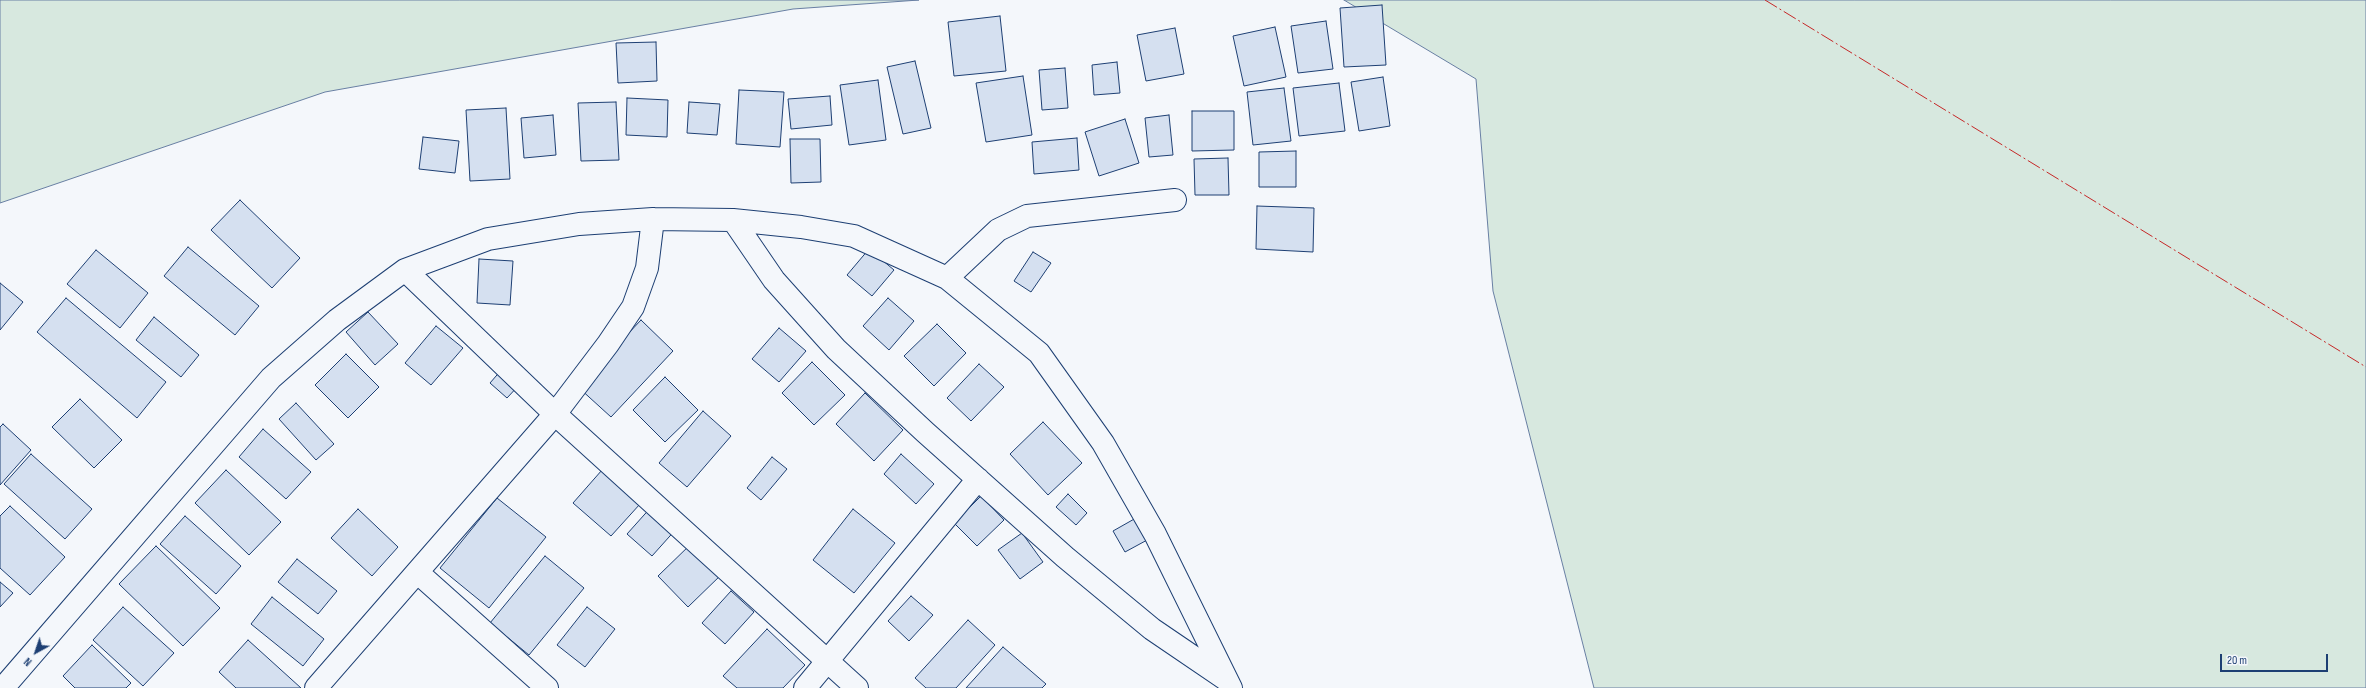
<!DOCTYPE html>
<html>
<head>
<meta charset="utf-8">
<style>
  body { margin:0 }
  #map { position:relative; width:2366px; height:688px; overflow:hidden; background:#f4f7fb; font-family:"Sofia Sans Condensed",sans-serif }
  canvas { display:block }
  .north { position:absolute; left:16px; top:632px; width:40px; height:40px; -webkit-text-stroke:3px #f4f7fb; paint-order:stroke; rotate:220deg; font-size:11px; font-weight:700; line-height:16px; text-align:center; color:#1d3f73 }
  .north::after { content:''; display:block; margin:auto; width:14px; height:18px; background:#1d3f73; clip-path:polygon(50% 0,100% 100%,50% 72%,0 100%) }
  .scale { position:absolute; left:2220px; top:654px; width:108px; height:18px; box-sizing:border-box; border:2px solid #1d3f73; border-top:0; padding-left:5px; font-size:12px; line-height:14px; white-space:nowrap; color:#1d3f73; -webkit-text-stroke:3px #f4f7fb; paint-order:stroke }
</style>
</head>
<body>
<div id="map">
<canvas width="2366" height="688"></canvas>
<div class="north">N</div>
<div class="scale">20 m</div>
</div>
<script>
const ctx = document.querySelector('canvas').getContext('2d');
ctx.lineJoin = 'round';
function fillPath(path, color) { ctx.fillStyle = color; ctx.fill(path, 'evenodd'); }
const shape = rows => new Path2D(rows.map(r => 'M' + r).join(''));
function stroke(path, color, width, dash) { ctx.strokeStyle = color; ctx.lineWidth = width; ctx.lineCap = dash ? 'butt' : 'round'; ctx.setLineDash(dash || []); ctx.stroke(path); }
const green = shape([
  [0,0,919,0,793,9,325,92,0,203,0,0],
  [1344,0,2366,0,2366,688,1594,688,1493,291,1476,79,1344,0]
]);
const building = shape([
  [1382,5,1386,65,1344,67,1340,8,1382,5],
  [1000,16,1006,71,954,76,948,22,1000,16],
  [1326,21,1333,69,1298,73,1291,26,1326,21],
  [1275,27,1286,77,1244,86,1233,36,1275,27],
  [1175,28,1184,74,1146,81,1137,35,1175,28],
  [656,42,657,81,618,83,616,43,656,42],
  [915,61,931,128,903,134,887,67,915,61],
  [1117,62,1120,93,1094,95,1092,65,1117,62],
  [1065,68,1068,108,1042,110,1039,70,1065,68],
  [1023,76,1032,135,986,142,976,83,1023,76],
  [1383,77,1390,126,1359,131,1351,82,1383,77],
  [878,80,886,140,849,145,840,85,878,80],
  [1339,83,1345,131,1299,136,1293,88,1339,83],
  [1284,88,1291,141,1253,145,1247,92,1284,88],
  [739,90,784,92,780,147,736,144,739,90],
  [830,96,832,125,791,129,788,99,830,96],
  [627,98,668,100,667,137,626,135,627,98],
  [616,102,619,160,581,161,578,103,616,102],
  [689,102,720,104,717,135,687,133,689,102],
  [506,108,510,179,470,181,466,110,506,108],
  [1192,111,1234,111,1234,150,1192,151,1192,111],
  [553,115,556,155,524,158,521,118,553,115],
  [1169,115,1173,155,1149,157,1145,118,1169,115],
  [1125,119,1139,163,1099,176,1085,132,1125,119],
  [423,137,459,141,455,173,419,169,423,137],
  [1077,138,1079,170,1034,174,1032,142,1077,138],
  [790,139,820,139,821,182,791,183,790,139],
  [1296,151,1296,187,1259,187,1259,152,1296,151],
  [1228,158,1229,195,1195,195,1194,159,1228,158],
  [240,200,300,258,272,288,211,230,240,200],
  [1257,206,1314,208,1313,252,1256,249,1257,206],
  [188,247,259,306,235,335,164,276,188,247],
  [869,249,894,270,872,296,847,275,869,249],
  [96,250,148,293,120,328,67,284,96,250],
  [1033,252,1051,263,1031,292,1014,281,1033,252],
  [479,259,513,261,510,305,477,303,479,259],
  [0,283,23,302,0,330,0,283],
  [66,298,166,382,137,418,37,332,66,298],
  [888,298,914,321,889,350,863,326,888,298],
  [368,312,398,344,375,365,346,332,368,312],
  [154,317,199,355,181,377,136,340,154,317],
  [641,320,673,351,611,417,578,387,641,320],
  [937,324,966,353,934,386,904,356,937,324],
  [436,326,463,348,431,385,405,363,436,326],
  [779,328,806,351,779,382,752,359,779,328],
  [346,354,379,387,348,418,315,385,346,354],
  [812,362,845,395,814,425,782,393,812,362],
  [979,364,1004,387,971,421,947,398,979,364],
  [503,368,520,384,507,398,490,383,503,368],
  [665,377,698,410,665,442,633,410,665,377],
  [865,393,903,430,874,461,836,424,865,393],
  [80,399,122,440,94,468,52,427,80,399],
  [296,403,334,444,316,460,279,419,296,403],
  [703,411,731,436,687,487,659,463,703,411],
  [1043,422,1082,463,1048,495,1010,454,1043,422],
  [3,424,31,450,0,485,0,427,3,424],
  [263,429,311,472,286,499,239,457,263,429],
  [31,454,92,509,65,539,4,484,31,454],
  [901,454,934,484,916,504,884,474,901,454],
  [772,457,787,469,761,500,747,488,772,457],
  [226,470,281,522,249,555,195,503,226,470],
  [602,470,640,504,611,536,573,503,602,470],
  [1068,494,1087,513,1076,525,1056,507,1068,494],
  [981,496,1004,520,977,546,954,523,981,496],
  [497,498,546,537,489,608,440,568,497,498],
  [653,505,678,527,652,556,627,534,653,505],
  [10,506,65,557,30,595,0,568,0,516,10,506],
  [358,509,398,547,372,576,331,538,358,509],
  [853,509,895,543,854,593,813,560,853,509],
  [185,516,241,566,216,594,160,544,185,516],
  [1136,518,1149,539,1125,552,1113,531,1136,518],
  [1022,533,1043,562,1020,579,998,550,1022,533],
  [693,542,723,573,688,607,658,576,693,542],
  [156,546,220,608,183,646,119,584,156,546],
  [545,556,584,588,529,655,490,623,545,556],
  [297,559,337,591,318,614,278,582,297,559],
  [0,582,13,593,0,607,0,582],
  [731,591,754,612,725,644,702,623,731,591],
  [911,596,933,615,909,641,888,621,911,596],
  [272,597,324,639,303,666,251,624,272,597],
  [123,607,174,653,143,686,93,640,123,607],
  [587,607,615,629,585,667,557,645,587,607],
  [968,620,995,645,956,688,926,688,915,678,968,620],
  [767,629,805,665,783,688,737,688,723,676,767,629],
  [248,640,301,688,236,688,219,672,248,640],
  [92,645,131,683,126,688,75,688,63,676,92,645],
  [1003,647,1046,684,1042,688,966,688,1003,647]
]);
const street = shape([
  [733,220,774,280,836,349,925,432,1065,557,1152,629,1227,680],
  [405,270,555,414,857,688],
  [947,278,998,230,1027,216,1175,200],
  [417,572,547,688],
  [3,688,271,378,337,320,405,270,488,239,579,224,653,219,733,220,801,227,854,236,947,278,1039,353,1103,443,1155,534,1231,688],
  [316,688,555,414,608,344,633,307,647,268,653,219],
  [805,688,978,479]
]);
const power = shape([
  [1765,0,2366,367]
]);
fillPath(green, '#d7e8df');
stroke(green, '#687fa3', 1);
fillPath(building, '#d5e0f0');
stroke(building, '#1d3f73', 1);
stroke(street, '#1d3f73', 24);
stroke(street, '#f4f7fb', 22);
stroke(power, '#c62828', 1, [14, 3, 2, 3]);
</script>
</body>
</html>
